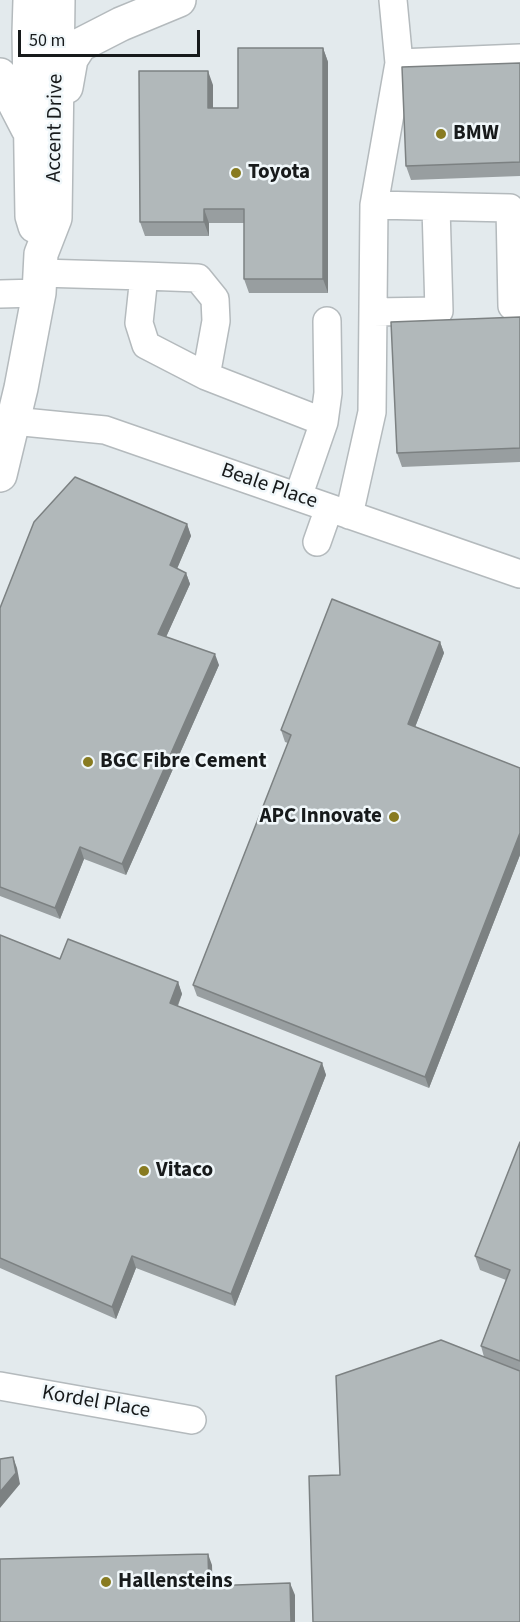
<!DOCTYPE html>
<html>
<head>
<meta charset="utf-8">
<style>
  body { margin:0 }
  #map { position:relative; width:520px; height:1622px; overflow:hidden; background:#e3eaed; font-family:"Source Sans 3",sans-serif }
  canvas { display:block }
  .scale { position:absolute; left:18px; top:30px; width:182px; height:27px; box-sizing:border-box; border:3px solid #171a1b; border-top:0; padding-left:8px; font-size:18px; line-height:21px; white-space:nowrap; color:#171a1b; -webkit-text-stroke:4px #f0f7fa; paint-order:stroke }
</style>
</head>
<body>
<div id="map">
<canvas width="520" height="1622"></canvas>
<div class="scale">50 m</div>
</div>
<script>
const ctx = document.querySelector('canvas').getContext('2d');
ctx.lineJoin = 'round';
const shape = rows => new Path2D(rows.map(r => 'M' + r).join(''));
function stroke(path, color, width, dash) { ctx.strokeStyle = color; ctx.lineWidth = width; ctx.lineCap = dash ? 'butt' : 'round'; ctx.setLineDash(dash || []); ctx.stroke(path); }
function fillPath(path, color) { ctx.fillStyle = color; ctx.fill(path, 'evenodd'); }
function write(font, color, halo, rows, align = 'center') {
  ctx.font = font + ' "Source Sans 3",sans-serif'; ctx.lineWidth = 5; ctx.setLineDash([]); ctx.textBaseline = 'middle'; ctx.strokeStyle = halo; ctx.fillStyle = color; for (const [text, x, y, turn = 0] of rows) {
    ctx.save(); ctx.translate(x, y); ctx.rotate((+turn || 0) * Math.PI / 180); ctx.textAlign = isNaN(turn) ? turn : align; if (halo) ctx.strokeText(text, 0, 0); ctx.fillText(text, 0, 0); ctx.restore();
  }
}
const minor = shape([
  [399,63,520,58],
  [374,205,399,63,393,0],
  [40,273,144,276],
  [0,294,39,293],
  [373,312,439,311,436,207],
  [206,376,216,321,215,299,198,278,144,276,139,323,146,345,206,376,324,422],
  [13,421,105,430,520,574],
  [298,497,324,422,328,393,327,321],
  [349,515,372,412,374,205,510,208,512,306],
  [317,542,329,508],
  [0,1386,192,1420]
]);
const major = shape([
  [30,0,29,33,32,216,35,226],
  [0,75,28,129],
  [66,87,71,59,80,45,121,24,179,0],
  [0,475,21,388,39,293,41,254,55,218,58,0]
]);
const wall = shape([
  [323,48,328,62,328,293,249,293,244,279,244,223,209,223,209,236,145,236,140,222,213,85,213,108,238,108],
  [520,63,520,176,411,180,406,166],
  [520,317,520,462,402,467,397,453],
  [187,524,191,536,177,568,186,573,190,584,166,637,219,665,126,875,84,859,60,919,0,896,0,608],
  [440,642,444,653,415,727,520,768,520,855,429,1088,197,996,193,985,288,743,285,742,281,730],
  [0,935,60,959,178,982,182,994,178,1006,322,1063,326,1075,235,1306,136,1268,116,1319,0,1268],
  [520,1142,520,1622,340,1475,484,1357,481,1346,506,1280,480,1270,475,1256]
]);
const shadedWall = shape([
  [323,48,328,62,328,293,323,279],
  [208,71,213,85,213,122,208,108],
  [204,209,209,223,209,236,204,222],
  [187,524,191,536,174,576,170,565],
  [186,573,190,584,162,646,158,634],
  [440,642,444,653,412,735,408,724],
  [215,654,219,665,126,875,122,864],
  [520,833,520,855,429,1088,425,1077],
  [80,847,84,859,60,919,55,908],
  [178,982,182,994,174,1014,170,1003],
  [322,1063,326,1075,235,1306,231,1294],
  [132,1256,136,1268,116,1319,112,1307],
  [13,1457,17,1468,20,1484,0,1508,0,1492],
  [208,1554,212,1565,213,1597,209,1586],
  [290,1583,295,1595,295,1622,291,1622]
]);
const building = shape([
  [238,48,323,48,323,279,244,279,244,209,204,209,204,222,140,222,139,71,208,71,208,108,238,108,238,48],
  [520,63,520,162,406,166,402,67,520,63],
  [520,317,520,448,397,453,391,322,520,317],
  [75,477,187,524,170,565,186,573,158,634,215,654,122,864,80,847,55,908,0,887,0,608,34,522,75,477],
  [332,599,440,642,408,724,520,768,520,833,425,1077,193,985,291,735,281,730,332,599],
  [0,935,60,959,68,939,178,982,170,1003,322,1063,231,1294,132,1256,112,1307,0,1258,0,935],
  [520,1142,520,1361,481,1346,510,1270,475,1256,520,1142],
  [441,1340,520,1371,520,1622,313,1622,309,1476,340,1475,336,1376,441,1340],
  [13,1457,16,1473,0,1492,0,1459,13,1457],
  [208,1554,209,1586,290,1583,291,1622,0,1622,0,1559,208,1554]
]);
const markers = [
  [441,134,6,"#887b21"],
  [236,173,6,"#887b21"],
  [88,762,6,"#887b21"],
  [394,817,6,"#887b21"],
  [144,1171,6,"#887b21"],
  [106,1582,6,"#887b21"]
];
const streetNames = [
  ["Accent Drive",56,128,-89],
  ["Beale Place",269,487,19],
  ["Kordel Place",96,1403,10]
];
const poiNames = [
  ["BMW",453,134],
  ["Toyota",248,173],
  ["BGC Fibre Cement",100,762],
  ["APC Innovate",382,817,"right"],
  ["Vitaco",156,1171],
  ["Hallensteins",118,1582]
];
stroke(minor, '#b4babd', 30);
stroke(major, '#b4babd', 36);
stroke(minor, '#fff', 27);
stroke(major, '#fff', 33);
fillPath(wall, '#989ea0');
fillPath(shadedWall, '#7c8182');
fillPath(building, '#b1b8ba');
stroke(building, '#7c8182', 1.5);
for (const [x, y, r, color] of markers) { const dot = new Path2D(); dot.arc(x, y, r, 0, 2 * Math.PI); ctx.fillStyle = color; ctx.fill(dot); stroke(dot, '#f0f7fa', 2); }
write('21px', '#171a1b', '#f0f7fa', streetNames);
write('bold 21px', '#171a1b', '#f0f7fa', poiNames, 'left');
</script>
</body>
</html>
